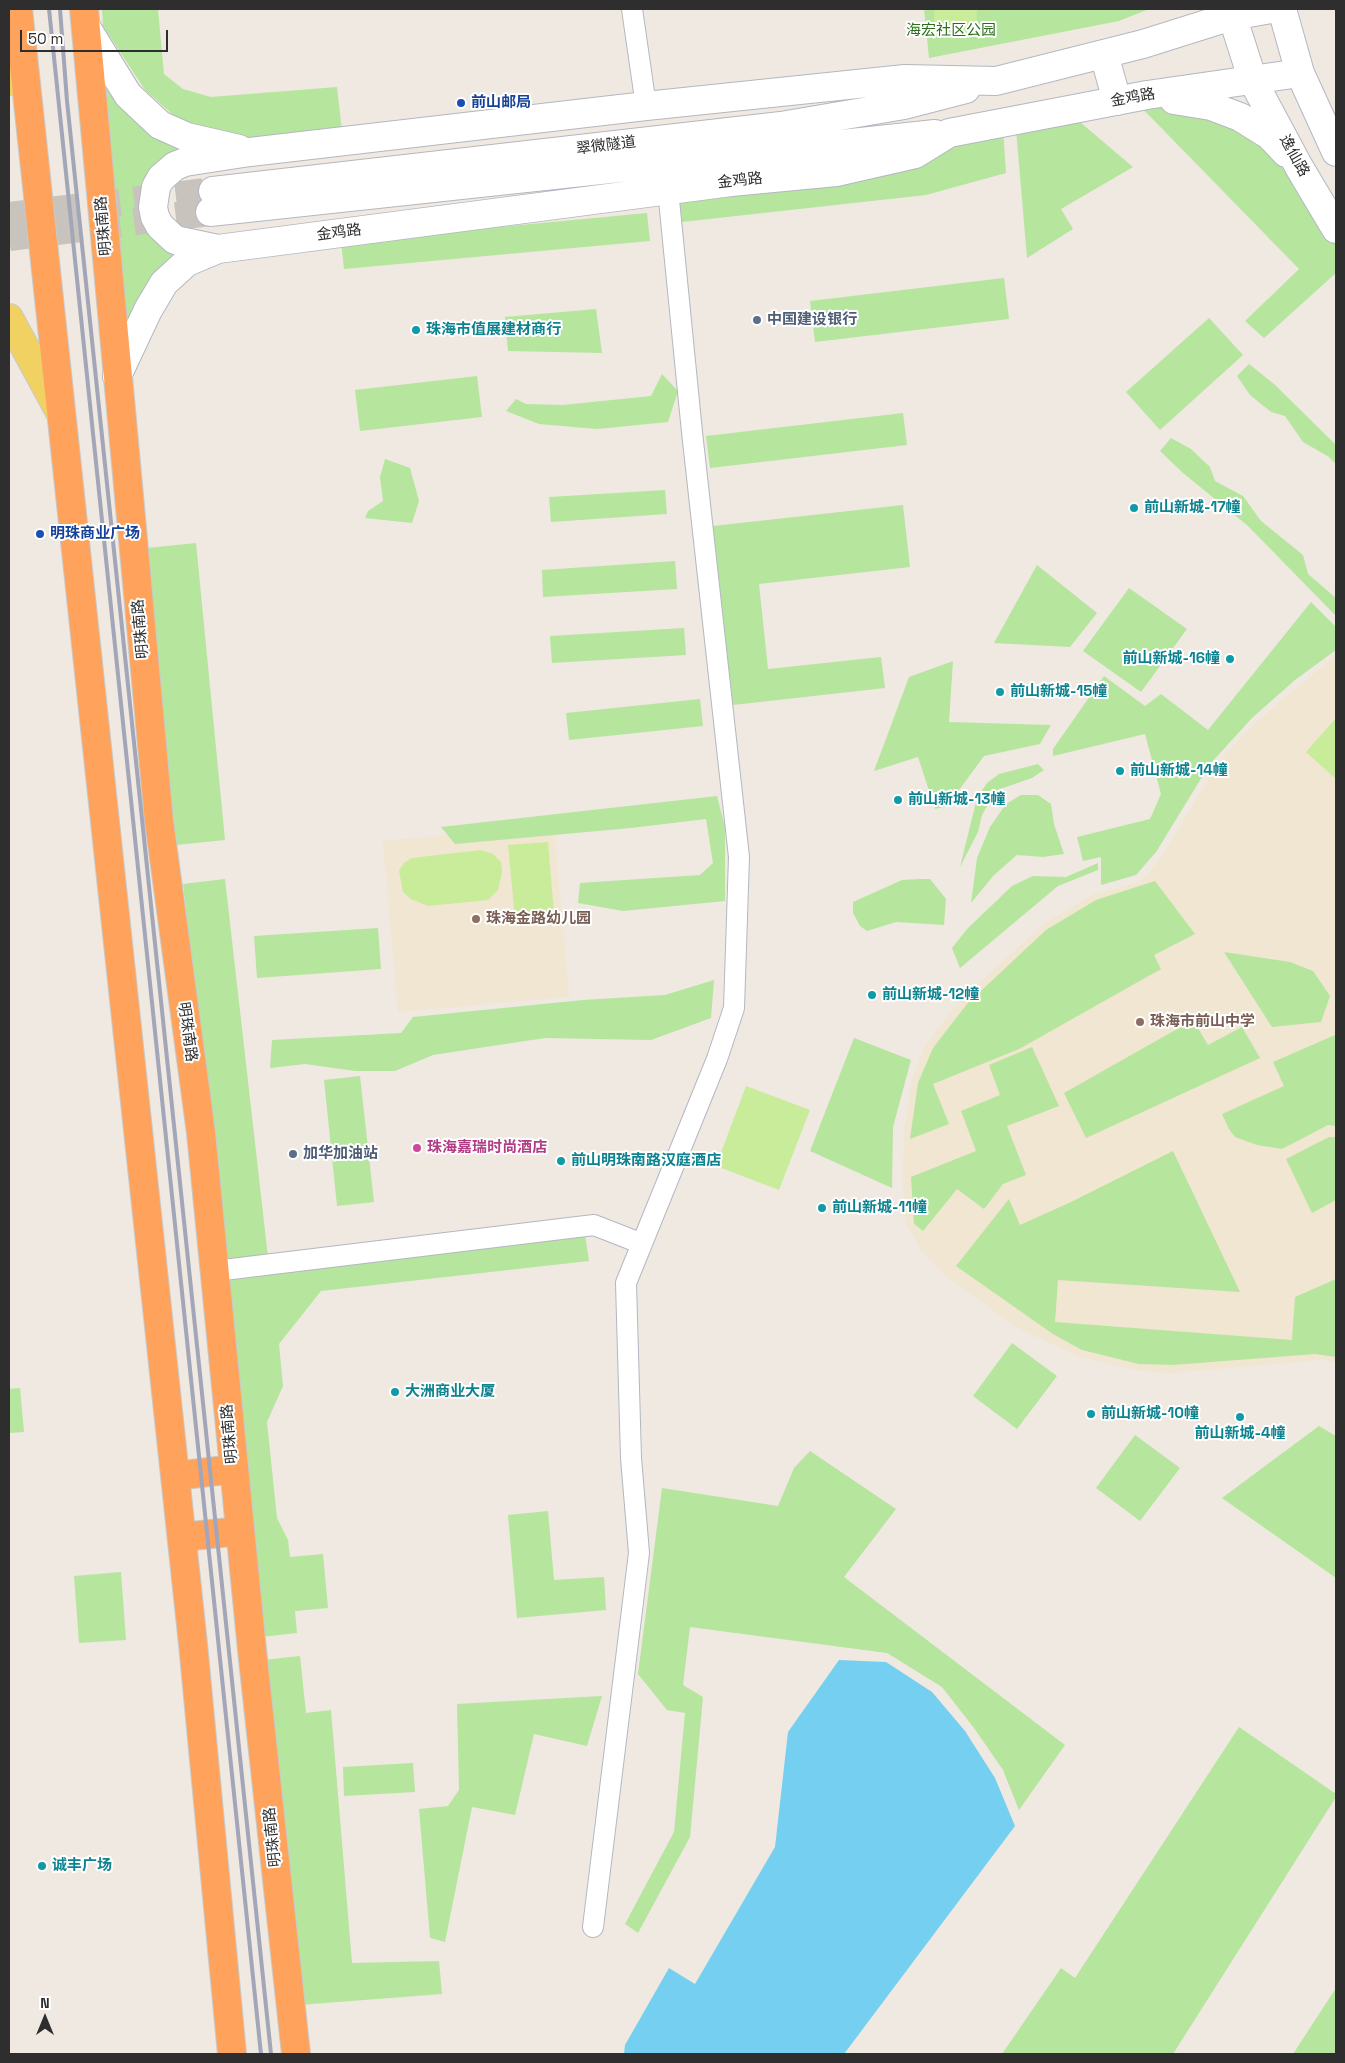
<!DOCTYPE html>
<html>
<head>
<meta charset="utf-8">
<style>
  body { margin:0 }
  #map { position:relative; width:1345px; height:2063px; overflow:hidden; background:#efe9e1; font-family:"Space Grotesk",sans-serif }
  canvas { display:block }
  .frame { position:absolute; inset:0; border:10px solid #2e2e2e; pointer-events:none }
  .north { position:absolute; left:20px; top:1993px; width:50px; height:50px; -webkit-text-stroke:4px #fff; paint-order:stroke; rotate:0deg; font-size:14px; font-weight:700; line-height:20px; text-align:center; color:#2e2e2e }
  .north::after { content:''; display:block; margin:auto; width:18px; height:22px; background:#2e2e2e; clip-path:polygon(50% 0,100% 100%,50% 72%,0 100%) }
  .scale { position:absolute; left:20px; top:30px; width:148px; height:22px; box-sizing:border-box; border:2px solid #2e2e2e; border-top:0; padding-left:6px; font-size:15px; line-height:18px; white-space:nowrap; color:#2e2e2e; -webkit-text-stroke:4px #fff; paint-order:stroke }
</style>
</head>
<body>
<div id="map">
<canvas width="1345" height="2063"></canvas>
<div class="frame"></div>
<div class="north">N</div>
<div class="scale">50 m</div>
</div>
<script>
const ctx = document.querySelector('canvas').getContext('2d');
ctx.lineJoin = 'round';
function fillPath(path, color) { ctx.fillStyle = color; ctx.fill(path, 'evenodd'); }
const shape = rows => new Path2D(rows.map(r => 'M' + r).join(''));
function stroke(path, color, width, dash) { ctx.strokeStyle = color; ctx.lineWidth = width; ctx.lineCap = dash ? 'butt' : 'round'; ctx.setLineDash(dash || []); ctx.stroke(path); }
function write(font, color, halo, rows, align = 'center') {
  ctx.font = font + ' "Space Grotesk","Noto Sans SC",sans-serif'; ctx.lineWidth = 4; ctx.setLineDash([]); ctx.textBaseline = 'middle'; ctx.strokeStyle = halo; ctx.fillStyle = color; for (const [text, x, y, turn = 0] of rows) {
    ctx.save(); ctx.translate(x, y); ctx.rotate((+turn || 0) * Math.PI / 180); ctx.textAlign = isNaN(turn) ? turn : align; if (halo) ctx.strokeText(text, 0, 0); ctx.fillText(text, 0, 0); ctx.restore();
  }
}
const education = shape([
  [1336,655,1336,1362,1320,1360,1173,1373,1139,1371,1078,1356,1016,1327,946,1276,923,1253,906,1224,903,1182,904,1129,912,1080,925,1045,962,998,1045,923,1094,894,1141,882,1163,855,1218,762,1255,723],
  [554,825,569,997,398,1012,383,841]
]);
const green = shape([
  [102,9,158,9,164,74,183,89,211,97,337,87,342,131,251,138,180,121,145,90,103,26],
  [924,9,1149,9,1119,21,929,58],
  [92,48,189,155,147,209,204,250,119,361],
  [1135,101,1211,111,1296,170,1336,243,1336,273,1264,338,1245,321,1299,269],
  [1074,117,1133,167,1061,209,1073,229,1027,258,1016,129],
  [1003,129,1006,173,926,195,682,222,679,195],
  [647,213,650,241,344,269,341,242],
  [1004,278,1009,319,815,342,810,301],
  [596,309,602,353,508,351,505,317],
  [1209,318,1243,355,1160,430,1126,392],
  [1249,364,1274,384,1336,445,1336,464,1329,457,1303,442,1285,416,1271,412,1250,395,1237,376],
  [662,374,678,391,668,422,597,429,539,424,506,411,516,399,526,404,563,405,651,396],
  [477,376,482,417,360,431,355,390],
  [903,413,907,445,710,468,706,436],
  [1171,438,1191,449,1210,467,1215,481,1243,496,1261,521,1303,555,1308,574,1336,598,1336,616,1248,526,1183,473,1160,451],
  [385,459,410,468,419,501,412,523,365,518,368,511,383,501,380,477],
  [665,490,667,514,551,522,549,497],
  [903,505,910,567,759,584,768,669,881,657,885,688,733,705,713,526],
  [196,543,225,840,176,845,147,548],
  [675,561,677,589,543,597,542,570],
  [1037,565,1097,613,1070,647,994,643],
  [1129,588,1187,629,1141,692,1083,651],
  [1311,602,1336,627,1336,650,1295,680,1252,718,1210,764,1156,852,1136,875,1101,885,1101,857,1083,861,1077,837,1150,819,1161,794,1145,734,1053,756,1053,749,1104,676,1145,706,1161,694,1208,730],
  [684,628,686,655,552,663,550,636],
  [953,661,949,722,1051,725,1040,744,984,756,959,790,956,804,935,809,918,757,874,771,909,677],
  [700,699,703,726,569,740,566,713],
  [1038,764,1044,770,1032,778,1000,789,991,799,982,815,978,832,960,867,977,798,987,783,999,774],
  [1021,795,1038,795,1051,804,1054,824,1064,854,1043,857,1017,855,994,875,971,903,977,858,990,827,1006,804],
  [717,796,725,827,725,901,623,911,578,903,580,883,700,875,713,863,706,819,631,828,455,844,441,827],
  [1098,863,1098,870,1058,886,960,968,952,948,967,929,1012,886,1033,876,1066,877],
  [225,879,268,1257,226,1262,183,884],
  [921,879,930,879,946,899,944,925,896,922,867,931,860,926,853,913,853,902,902,880],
  [1155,881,1195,934,1154,955,1161,969,1019,1049,933,1084,949,1124,910,1139,918,1083,933,1048,967,1004,1046,930,1096,900],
  [378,928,381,969,257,978,254,936],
  [1224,952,1290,962,1313,971,1330,996,1321,1022,1272,1027],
  [714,980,711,1018,651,1040,545,1038,433,1055,395,1071,355,1071,305,1064,270,1068,272,1040,401,1033,413,1017,583,1000,665,995],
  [1193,1020,1208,1045,1242,1027,1260,1058,1086,1138,1064,1093],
  [1335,1035,1336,1126,1328,1125,1282,1149,1257,1145,1235,1137,1229,1129,1222,1114,1284,1086,1273,1062],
  [854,1038,911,1060,893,1127,892,1188,810,1151],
  [1032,1047,1059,1106,1007,1126,1026,1175,1003,1184,984,1209,957,1189,923,1231,914,1224,911,1177,976,1151,961,1111,1000,1095,989,1065],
  [360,1076,374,1202,337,1206,324,1080],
  [1329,1137,1336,1137,1336,1200,1312,1213,1286,1159],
  [1173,1151,1240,1292,1058,1280,1055,1322,1292,1340,1295,1297,1336,1279,1336,1357,1315,1354,1173,1365,1139,1364,1082,1350,1053,1334,956,1266,1009,1199,1020,1225,1071,1202],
  [585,1234,589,1261,321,1291,279,1344,283,1386,267,1422,277,1518,288,1540,290,1557,323,1554,328,1608,295,1611,297,1633,261,1637,223,1279],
  [1012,1343,1057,1376,1017,1429,973,1396],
  [20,1388,24,1432,9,1433,9,1389],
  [1319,1426,1336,1436,1336,1578,1222,1498],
  [1135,1435,1180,1468,1140,1521,1096,1488],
  [810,1451,896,1509,844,1577,1065,1745,1019,1810,1003,1770,974,1728,942,1687,887,1653,690,1627,683,1685,703,1697,690,1837,638,1933,625,1924,674,1832,685,1713,667,1710,638,1674,662,1488,778,1506,794,1468],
  [548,1511,554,1580,604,1577,606,1610,517,1618,508,1515],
  [121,1572,126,1640,79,1643,74,1576],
  [300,1656,306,1713,331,1710,352,1963,439,1961,442,1994,299,2005,263,1660],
  [602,1696,587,1746,534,1734,515,1815,472,1807,445,1942,430,1938,419,1809,448,1806,459,1790,457,1704],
  [1239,1727,1336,1794,1336,1797,1173,2054,1002,2054,1061,1968,1075,1978],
  [413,1763,415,1792,344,1796,343,1767],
  [1336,1988,1336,2054,1293,2054]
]);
const pitch = shape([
  [934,9,977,10,976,30,934,29],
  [1336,718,1336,779,1306,752],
  [548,842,554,914,515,917,508,845],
  [481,850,493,854,501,862,502,872,498,890,488,900,428,906,411,899,403,892,399,871,404,863,412,858],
  [746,1086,810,1110,779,1190,716,1166]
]);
const water = shape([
  [839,1660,886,1662,932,1692,965,1731,995,1778,1015,1826,844,2054,624,2054,625,2045,669,1968,695,1984,775,1847,788,1732]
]);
const secondaryTunnel = shape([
  [9,216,213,191],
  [9,237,210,212]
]);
const street = shape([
  [632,9,646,106],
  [215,1271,594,1225,640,1243],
  [593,1927,639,1553,631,1458,626,1283,717,1059,734,1008,739,857,692,432,668,190]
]);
const secondary = shape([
  [1230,9,1253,81,1299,167,1336,229],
  [1282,9,1300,73,1336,152],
  [86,27,128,95,160,125,187,137,239,149],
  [1104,54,1117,101],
  [1174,100,1211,106,1240,117,1269,135,1286,153],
  [213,191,781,126,904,105,966,89],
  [210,212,935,134],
  [218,249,175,240,160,226,155,217,153,207,156,187,161,178,175,166,185,162,250,152,646,106,905,79,996,81,1143,44,1232,16,1271,9],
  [117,376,148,310,164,283,187,262,218,249,731,182,836,172,915,154,949,133,1147,95,1300,73]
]);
const primary = shape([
  [9,81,22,45],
  [9,318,61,414]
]);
const highway = shape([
  [18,9,193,1644,232,2054],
  [84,9,159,821,201,1133,252,1650,296,2054],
  [175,1476,234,1469],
  [182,1537,240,1531]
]);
const rail = shape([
  [49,9,261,2054],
  [60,9,67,101,271,2054]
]);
const markers = [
  [461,103,5,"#1a4fb4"],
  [757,320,5,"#5c6f8a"],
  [416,330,5,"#0f9aa8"],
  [1134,508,5,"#0f9aa8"],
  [40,534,5,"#1a4fb4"],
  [1230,659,5,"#0f9aa8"],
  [1000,692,5,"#0f9aa8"],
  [1120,771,5,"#0f9aa8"],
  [898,800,5,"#0f9aa8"],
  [476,919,5,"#8d6e63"],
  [872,995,5,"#0f9aa8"],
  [1140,1022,5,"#8d6e63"],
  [417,1148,5,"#d1479c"],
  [293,1154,5,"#5c6f8a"],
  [561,1161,5,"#0f9aa8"],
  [822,1208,5,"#0f9aa8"],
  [395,1392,5,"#0f9aa8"],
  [1091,1414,5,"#0f9aa8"],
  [1240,1417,5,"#0f9aa8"],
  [42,1866,5,"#0f9aa8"]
];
const parkNames = [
  ["海宏社区公园",951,31]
];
const streetNames = [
  ["金鸡路",1133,98,-10],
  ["翠微隧道",606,146,-7],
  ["逸仙路",1294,156,61],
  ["金鸡路",740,181,-6],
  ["明珠南路",104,226,-95],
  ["金鸡路",339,233,-7],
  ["明珠南路",141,629,-95],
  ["明珠南路",187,1032,82],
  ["明珠南路",230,1434,-95],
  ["明珠南路",273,1837,-96]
];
const transitNames = [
  ["前山邮局",471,103],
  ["明珠商业广场",50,534]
];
const serviceNames = [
  ["中国建设银行",767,320],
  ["加华加油站",303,1154]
];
const cultureNames = [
  ["珠海市值展建材商行",426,330],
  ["前山新城-17幢",1144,508],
  ["前山新城-16幢",1220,659,"right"],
  ["前山新城-15幢",1010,692],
  ["前山新城-14幢",1130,771],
  ["前山新城-13幢",908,800],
  ["前山新城-12幢",882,995],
  ["前山明珠南路汉庭酒店",571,1161],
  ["前山新城-11幢",832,1208],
  ["大洲商业大厦",405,1392],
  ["前山新城-10幢",1101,1414],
  ["前山新城-4幢",1240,1434,"center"],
  ["诚丰广场",52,1866]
];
const educationNames = [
  ["珠海金路幼儿园",486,919],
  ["珠海市前山中学",1150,1022]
];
const hotelNames = [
  ["珠海嘉瑞时尚酒店",427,1148]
];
fillPath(education, '#f0e6d1');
fillPath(green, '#b6e59e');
fillPath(pitch, '#c9ec9a');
fillPath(water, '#75cff0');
stroke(secondaryTunnel, '#c8c4bd', 28, [28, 14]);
stroke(street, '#b4b7c1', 22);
stroke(secondary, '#b4b7c1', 30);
stroke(primary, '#c9c9c9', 30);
stroke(highway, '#c9c9c9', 30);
stroke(street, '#fff', 20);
stroke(secondary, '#fff', 28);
stroke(primary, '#f2d163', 28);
stroke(highway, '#ffa35c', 28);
stroke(rail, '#a3a6b8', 4);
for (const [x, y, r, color] of markers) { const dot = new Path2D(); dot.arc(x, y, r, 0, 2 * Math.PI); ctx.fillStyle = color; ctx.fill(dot); stroke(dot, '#fff', 2); }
write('15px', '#2c6e1b', '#fff', parkNames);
write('15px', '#2e2e2e', '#fff', streetNames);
write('bold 15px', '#164399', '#fff', transitNames, 'left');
write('bold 15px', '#4e5e75', '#fff', serviceNames, 'left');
write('bold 15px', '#0d838f', '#fff', cultureNames, 'left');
write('bold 15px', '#785e54', '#fff', educationNames, 'left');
write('bold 15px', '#b23c85', '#fff', hotelNames, 'left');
</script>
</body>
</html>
